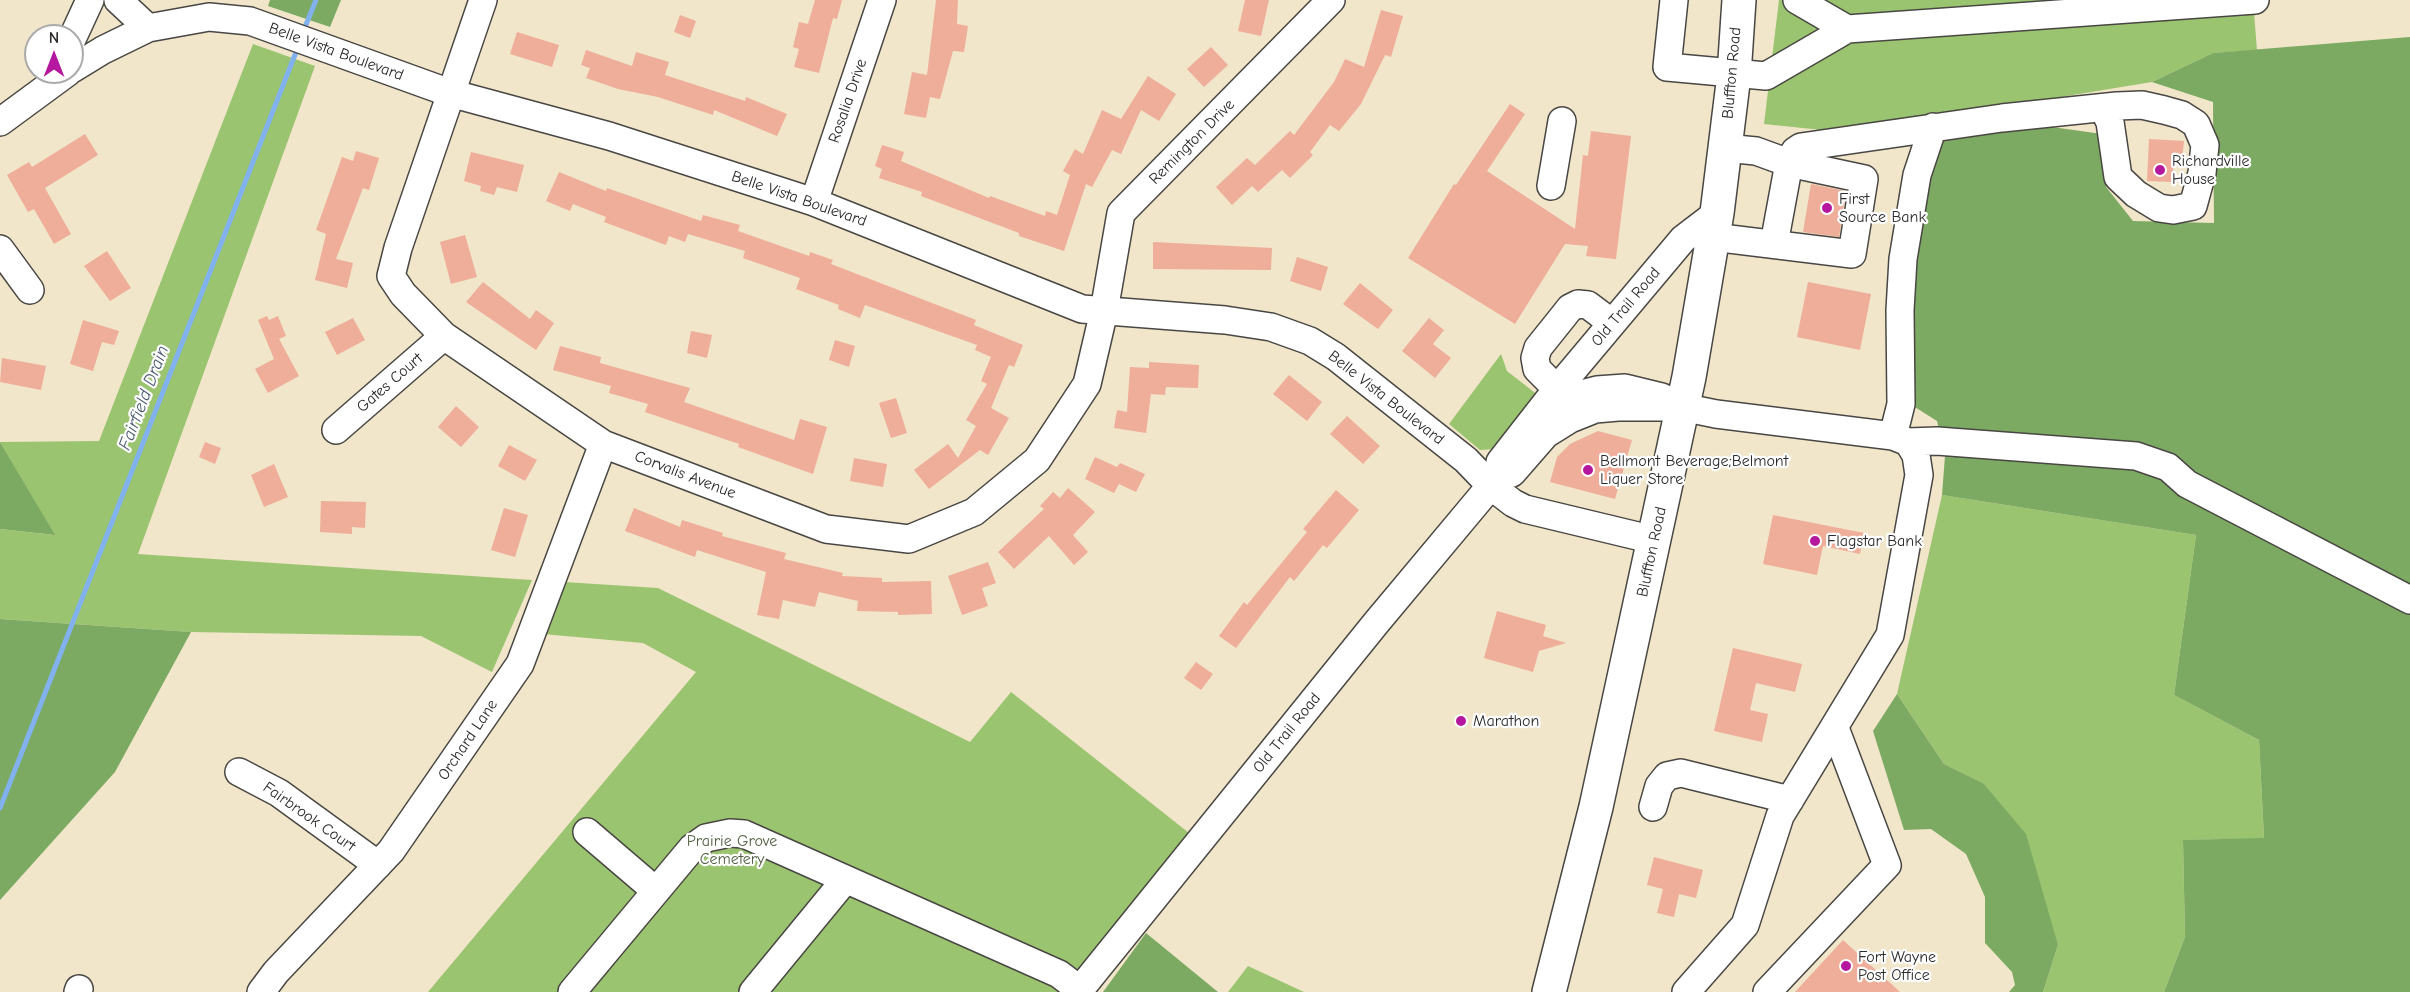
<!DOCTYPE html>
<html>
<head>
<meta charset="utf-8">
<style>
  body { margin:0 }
  #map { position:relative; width:2410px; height:992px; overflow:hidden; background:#f1e5ca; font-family:"Comic Neue",sans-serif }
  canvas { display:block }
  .north { position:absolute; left:24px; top:24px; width:60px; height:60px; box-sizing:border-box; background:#fff; border:2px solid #aaa; border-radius:50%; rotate:0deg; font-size:16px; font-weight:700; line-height:24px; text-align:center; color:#2b2b2b }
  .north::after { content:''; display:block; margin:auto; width:21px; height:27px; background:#b5179e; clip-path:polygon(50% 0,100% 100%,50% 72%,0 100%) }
</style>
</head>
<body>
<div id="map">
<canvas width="2410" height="992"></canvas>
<div class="north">N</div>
</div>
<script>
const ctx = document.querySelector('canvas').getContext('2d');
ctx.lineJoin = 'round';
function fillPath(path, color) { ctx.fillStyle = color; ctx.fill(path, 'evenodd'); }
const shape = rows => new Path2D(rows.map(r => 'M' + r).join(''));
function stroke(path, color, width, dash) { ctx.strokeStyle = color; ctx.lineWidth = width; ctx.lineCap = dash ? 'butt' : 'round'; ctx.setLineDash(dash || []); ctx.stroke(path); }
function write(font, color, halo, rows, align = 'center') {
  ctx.font = font + ' "Comic Neue",sans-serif'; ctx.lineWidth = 4.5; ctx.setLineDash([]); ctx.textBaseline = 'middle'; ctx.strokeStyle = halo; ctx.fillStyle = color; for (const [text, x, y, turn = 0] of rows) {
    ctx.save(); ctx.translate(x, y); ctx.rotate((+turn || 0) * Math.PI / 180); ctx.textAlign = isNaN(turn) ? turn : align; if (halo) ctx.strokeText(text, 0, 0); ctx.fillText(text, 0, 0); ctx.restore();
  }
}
const green = shape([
  [1779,0,2253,0,2257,50,2213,53,2152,82,1921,120,1918,140,1764,124],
  [253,44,315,66,138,554,532,580,492,672,421,636,191,632,0,619,0,529,54,535,0,442,99,441],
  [1501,354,1507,371,1539,396,1496,449,1480,450,1449,424],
  [1942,495,2196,535,2174,695,2259,740,2264,839,2183,840,2185,937,2164,992,2043,992,2058,945,1983,783,1944,764,1897,694],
  [564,582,658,588,970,742,1011,692,1189,833,1061,992,428,992,696,672,643,643,543,634],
  [1248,966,1304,992,1228,992]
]);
const forest = shape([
  [270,0,341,0,330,27,268,6],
  [2410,37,2410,992,2164,992,2185,937,2183,840,2264,838,2259,740,2174,695,2196,535,1942,495,1945,456,1937,421,1910,404,1914,232,1941,135,2052,127,2102,134,2106,187,2133,221,2214,223,2213,102,2152,82,2213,53],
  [0,442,55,535,0,529],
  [0,619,191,632,115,772,0,900],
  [1897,694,1944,764,1983,783,2026,834,2058,945,2043,992,2009,992,2015,985,2012,972,1985,943,1985,897,1966,854,1931,829,1904,830,1873,731],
  [1146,933,1218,992,1103,992]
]);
const stream = shape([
  [303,32,316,0],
  [0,808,298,47]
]);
const building = shape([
  [815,0,842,0,837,19,833,18,819,73,794,67,799,49,793,47,799,22,808,24],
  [936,0,958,0,957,24,968,26,964,52,953,51,940,99,930,97,926,118,904,114,912,72,927,75],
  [1245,0,1269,0,1261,36,1238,31],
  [1381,10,1403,16,1391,57,1385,55,1361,104,1339,131,1330,125,1310,152,1313,155,1290,178,1282,170,1258,192,1252,186,1232,205,1216,187,1247,158,1255,165,1290,131,1294,135,1334,82,1345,59,1364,67],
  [680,15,696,21,690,38,674,32],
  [517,32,559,45,552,67,510,54],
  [1211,47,1228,65,1204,87,1187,69],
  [586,50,632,66,636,52,669,62,665,75,745,101,746,97,787,114,777,136,714,110,713,115,658,97,618,89,586,78,590,68,581,65],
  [1148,76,1176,94,1159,121,1141,110,1121,154,1112,150,1092,187,1086,184,1064,251,1019,236,1019,233,921,196,922,192,879,178,882,169,875,166,882,145,904,152,901,161,989,198,990,196,1045,216,1046,211,1057,215,1070,175,1063,171,1075,149,1083,154,1102,110,1121,119],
  [1510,104,1525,114,1487,171,1575,229,1583,155,1588,156,1591,131,1631,136,1616,259,1586,256,1588,246,1565,244,1515,324,1408,258,1454,184,1456,185],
  [85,134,98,155,45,188,71,234,54,244,34,209,28,212,7,175,29,162,32,167],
  [2149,139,2184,141,2182,160,2174,160,2172,182,2147,181],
  [356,151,379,158,369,190,363,188,336,259,353,263,347,288,315,280,326,234,316,230,342,157,353,161],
  [471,152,524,165,517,192,497,187,494,195,480,191,481,186,464,181],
  [559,172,606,191,607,188,701,221,703,215,740,225,738,231,809,256,810,252,833,260,831,264,976,320,974,325,1023,345,1014,367,1009,365,991,408,1009,418,988,455,980,450,929,489,914,470,948,444,958,458,976,426,966,420,987,384,981,381,991,357,975,350,977,345,865,305,860,318,838,309,839,305,796,289,800,278,743,258,745,251,688,234,685,242,669,236,666,245,604,222,606,217,573,204,570,211,546,201],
  [1811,184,1846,191,1839,237,1803,232],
  [465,235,477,277,451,284,440,242],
  [1153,242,1272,248,1271,270,1153,269],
  [107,251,131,288,110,301,84,266],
  [1297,257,1328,267,1321,291,1290,281],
  [483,282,530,319,536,310,554,323,536,350,466,302],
  [1808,282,1871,294,1860,350,1797,337],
  [1360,283,1393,310,1378,329,1343,304],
  [267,316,269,320,278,316,286,336,279,339,299,376,268,393,255,369,274,359,258,320],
  [353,318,365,340,337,355,325,332],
  [1429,318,1444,330,1433,344,1451,358,1435,378,1402,351],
  [83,320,119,331,114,345,102,342,93,371,70,364],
  [691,331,712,335,707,358,687,353],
  [835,340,855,346,849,367,829,360],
  [560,346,601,357,600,363,690,388,684,402,794,440,800,419,827,427,813,474,738,447,739,444,645,412,648,404,609,393,611,386,553,370],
  [2,358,46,366,41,390,0,382],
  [1149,362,1199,365,1198,388,1166,387,1165,395,1151,394,1146,433,1114,428,1117,410,1127,412,1130,367,1149,368],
  [1289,375,1322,402,1307,421,1273,394],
  [896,398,907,433,891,438,879,403],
  [456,406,479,427,461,447,438,427],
  [1347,416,1380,446,1363,464,1330,434],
  [1598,431,1632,440,1615,499,1550,482,1557,457,1570,444],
  [205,442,221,448,215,464,199,457],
  [509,445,537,460,525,481,498,466],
  [1095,457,1117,467,1120,463,1145,474,1136,492,1119,484,1114,493,1085,479],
  [854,458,887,464,883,487,850,481],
  [274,464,288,497,264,507,251,475],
  [1068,488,1095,512,1073,535,1088,552,1074,565,1049,536,1014,569,998,552,1044,509,1040,506,1053,492,1060,498],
  [1336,490,1359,510,1327,548,1323,545,1294,581,1290,577,1236,648,1219,636,1244,602,1247,605,1307,532,1303,529],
  [321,501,366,502,365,528,352,527,352,534,320,532],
  [504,508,528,515,515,557,491,550],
  [634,508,680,527,682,520,723,533,722,536,786,553,784,559,843,573,842,576,882,578,882,582,931,581,932,614,898,615,898,612,857,611,858,601,819,592,815,607,783,600,779,619,757,615,766,572,697,550,695,557,625,531],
  [1773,515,1864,533,1860,554,1823,546,1817,575,1763,564],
  [988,562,996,583,982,588,988,606,962,615,948,576],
  [1497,611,1546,625,1543,636,1566,643,1539,651,1533,672,1484,658],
  [1733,648,1802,664,1795,692,1756,683,1750,710,1768,714,1762,742,1714,731],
  [1196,662,1213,674,1201,690,1184,678],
  [1654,857,1703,870,1696,898,1679,894,1674,917,1657,913,1663,889,1647,885],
  [1843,940,1900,992,1795,992]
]);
const minor = shape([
  [118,0,148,28],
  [483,0,398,248,391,276,403,294,444,336,603,444,826,529,909,539,974,512,1037,460,1087,384,1104,311,1121,213,1331,0],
  [1674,0,1667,67,1766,76,1847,29],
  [1797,0,1847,29,2255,0],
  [72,39,90,0],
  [72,69,103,50,148,28,209,17,250,21,450,93,609,136,814,202,1082,309,1225,320,1271,327,1310,341,1336,357,1466,460,1491,486,1513,503,1525,509,1654,540],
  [0,122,68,72],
  [1551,186,1562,121],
  [814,202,882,0],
  [1713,237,1852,254,1864,179,1789,163,1756,151,1725,148],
  [1774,244,1789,163,1795,151,1801,147,2002,118,2117,106,2142,105,2164,110,2182,115,2196,124,2205,145,2202,173,2193,206,2173,210,2159,208,2136,194,2118,177,2110,122,2103,108],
  [0,249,30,290],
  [1557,389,1537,369,1535,358,1538,348,1570,308,1578,304,1588,305,1612,323],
  [1544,408,1562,399,1597,390,1625,388,1662,397],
  [336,430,444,336],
  [1893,436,1901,404,1900,310,1903,259,1917,175,1933,127],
  [1908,442,1937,441,2136,456,2168,467,2187,484,2410,600],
  [1498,477,1512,473,1546,434,1570,419,1595,409,1618,407,1682,407,1716,414,1893,436,1908,442,1916,455,1919,475,1890,635,1780,816,1745,925,1686,992],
  [239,772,279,793,378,865],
  [1653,807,1659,786,1667,776,1681,773,1790,800],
  [587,832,656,891],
  [78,992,79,989],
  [261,992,276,972,391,851,520,664,603,444],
  [572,992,692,848,706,838,730,833,744,834,1059,974,1080,990],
  [753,992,845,880],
  [1078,992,1376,623,1498,477,1500,462,1557,389,1683,239,1717,213],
  [1767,992,1887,865,1835,728]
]);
const major = shape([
  [1549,992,1596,807,1689,377,1717,213,1734,75,1739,0]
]);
const markers = [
  [2160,170,6,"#b5179e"],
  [1827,208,6,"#b5179e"],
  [1588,470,6,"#b5179e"],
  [1815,541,6,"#b5179e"],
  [1461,721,6,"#b5179e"],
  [1846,966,6,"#b5179e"]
];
const streetNames = [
  ["Belle Vista Boulevard",336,52,20],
  ["Bluffton Road",1732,73,-85],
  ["Rosalia Drive",848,101,-71],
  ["Remington Drive",1192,142,-45],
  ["Belle Vista Boulevard",799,199,19],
  ["Old Trail Road",1626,307,-50],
  ["Gates Court",390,383,-41],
  ["Belle Vista Boulevard",1386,398,38],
  ["Corvalis Avenue",685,475,21],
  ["Bluffton Road",1652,552,-78],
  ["Old Trail Road",1287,733,-51],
  ["Orchard Lane",468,740,-56],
  ["Fairbrook Court",309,817,35]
];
const poiNames = [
  ["Richardville",2172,161],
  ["House",2172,179],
  ["First",1839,199],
  ["Source Bank",1839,217],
  ["Bellmont Beverage;Belmont",1600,461],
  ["Liquer Store",1600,479],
  ["Flagstar Bank",1827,541],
  ["Marathon",1473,721],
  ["Fort Wayne",1858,957],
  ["Post Office",1858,975]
];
const parkNames = [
  ["Prairie Grove",732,841],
  ["Cemetery",732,859]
];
const waterNames = [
  ["Fairfield Drain",144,398,-69]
];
fillPath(green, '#9bc470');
fillPath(forest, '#7caa62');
stroke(stream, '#81b2ed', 5);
fillPath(building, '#efae9a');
stroke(minor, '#494743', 30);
stroke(major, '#494743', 36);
stroke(minor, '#fff', 27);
stroke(major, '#fff', 33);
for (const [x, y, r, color] of markers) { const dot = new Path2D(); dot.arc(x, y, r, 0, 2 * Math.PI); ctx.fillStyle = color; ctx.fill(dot); stroke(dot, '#fff', 2); }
write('16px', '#2b2b2b', '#fff', streetNames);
write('16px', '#2b2b2b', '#fff', poiNames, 'left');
write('16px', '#526143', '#fff', parkNames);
write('italic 18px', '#495a6f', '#fff', waterNames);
</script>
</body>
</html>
